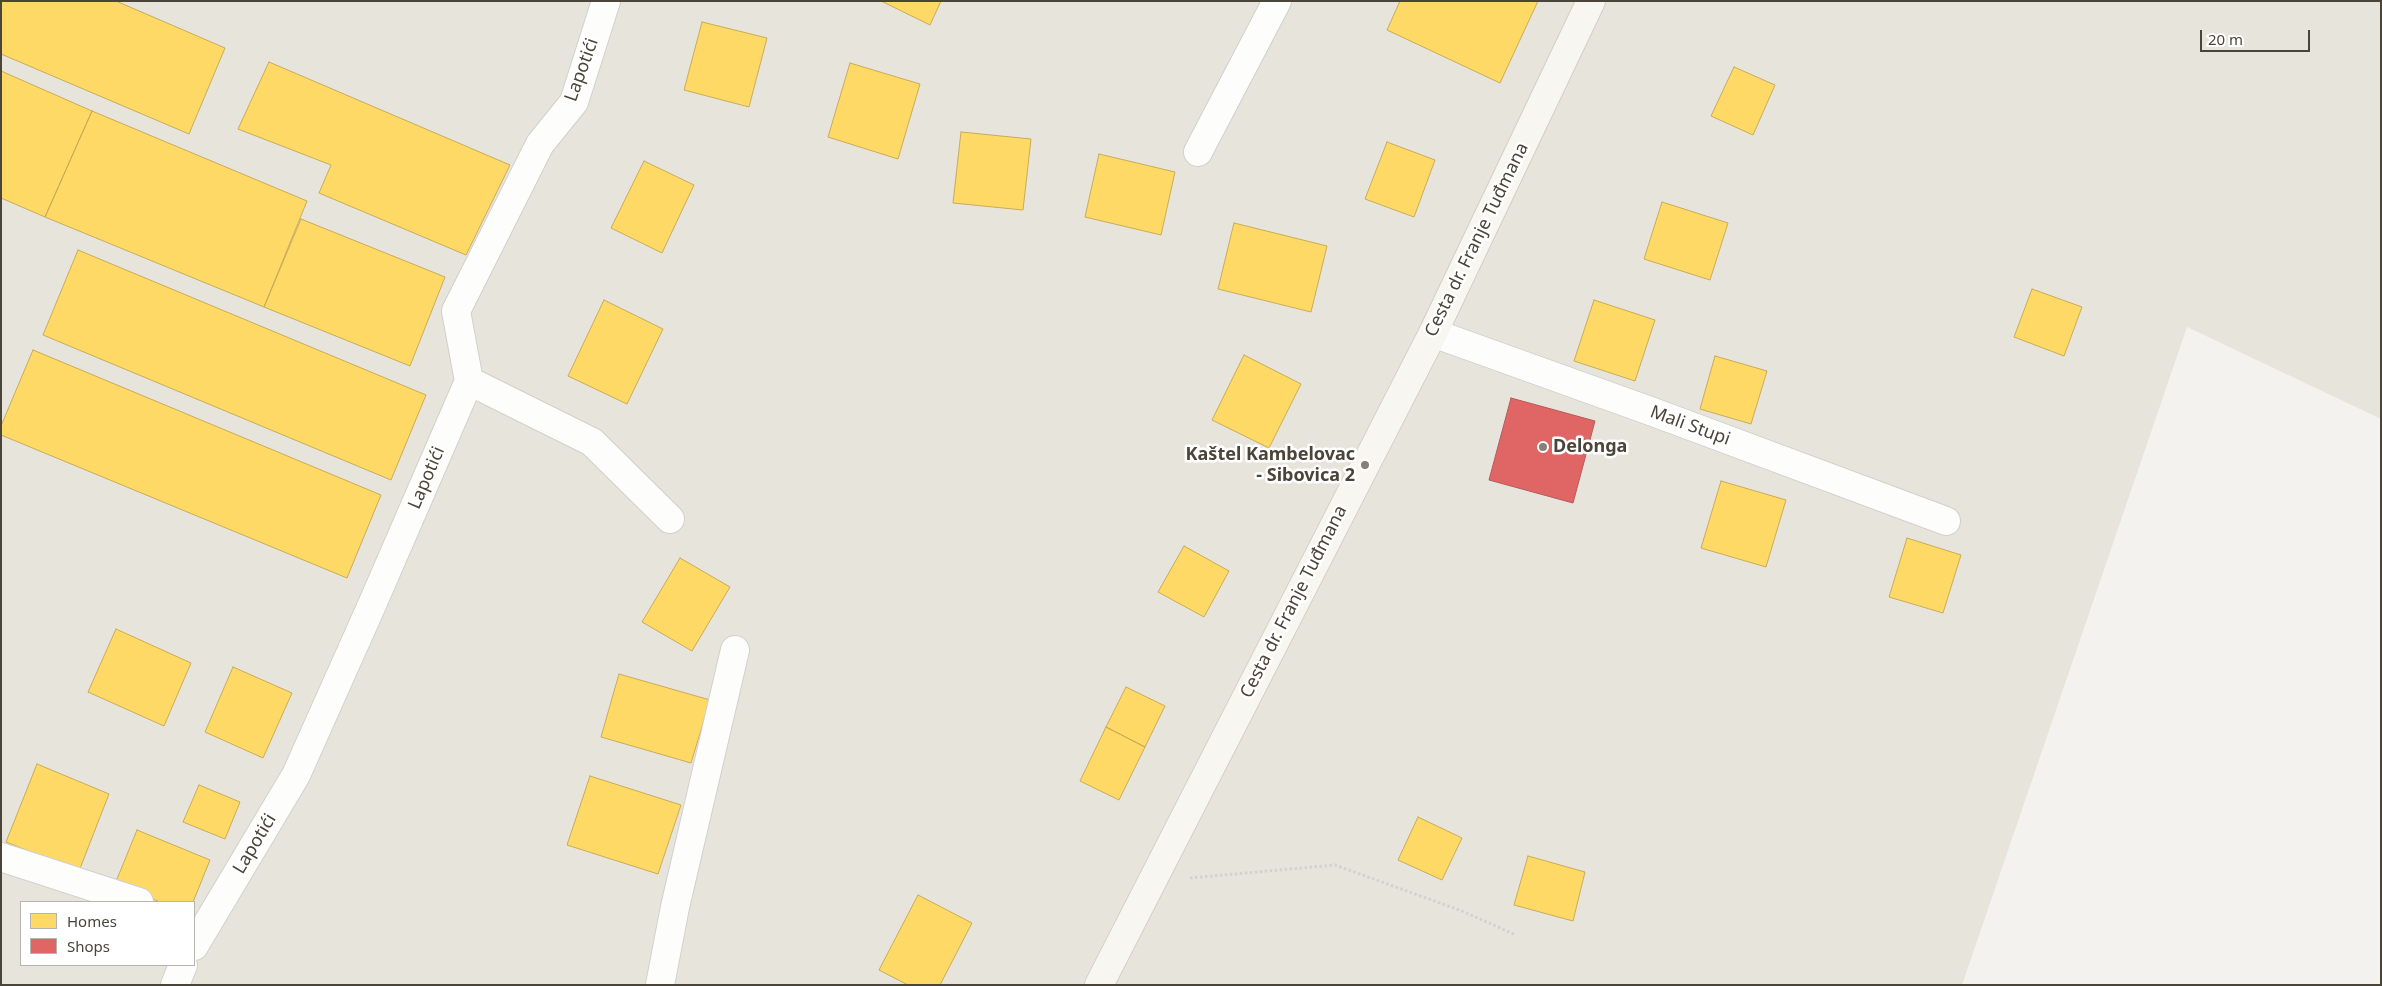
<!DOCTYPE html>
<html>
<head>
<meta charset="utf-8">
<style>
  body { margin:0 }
  #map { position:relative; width:2382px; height:986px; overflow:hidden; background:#f4f2ee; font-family:"Noto Sans",sans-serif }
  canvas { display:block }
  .frame { position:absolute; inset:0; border:2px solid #4b4439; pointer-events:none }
  .legend { position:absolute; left:20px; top:901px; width:175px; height:65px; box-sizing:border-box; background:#fff; border:1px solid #b7b4b0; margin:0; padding:6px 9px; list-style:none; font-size:15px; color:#4b4439 }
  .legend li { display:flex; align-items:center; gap:10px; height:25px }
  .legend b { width:25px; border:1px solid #b7b4b0 }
  .scale { position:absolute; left:2200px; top:30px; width:110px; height:22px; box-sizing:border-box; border:2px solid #4b4439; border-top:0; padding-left:6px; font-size:15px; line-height:18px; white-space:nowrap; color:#4b4439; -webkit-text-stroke:4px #fff; paint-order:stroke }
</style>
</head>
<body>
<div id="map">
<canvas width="2382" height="986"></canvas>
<div class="frame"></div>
<ul class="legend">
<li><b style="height:14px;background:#ffd966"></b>Homes</li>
<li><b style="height:14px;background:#e06666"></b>Shops</li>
</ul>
<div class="scale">20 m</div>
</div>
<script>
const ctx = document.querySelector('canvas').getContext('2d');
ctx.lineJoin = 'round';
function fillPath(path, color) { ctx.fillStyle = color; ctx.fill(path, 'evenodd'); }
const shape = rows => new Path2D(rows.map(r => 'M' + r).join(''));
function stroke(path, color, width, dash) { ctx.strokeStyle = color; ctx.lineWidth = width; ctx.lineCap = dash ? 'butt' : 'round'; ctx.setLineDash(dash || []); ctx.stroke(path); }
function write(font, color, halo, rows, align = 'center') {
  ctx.font = font + ' "Noto Sans",sans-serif'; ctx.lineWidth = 5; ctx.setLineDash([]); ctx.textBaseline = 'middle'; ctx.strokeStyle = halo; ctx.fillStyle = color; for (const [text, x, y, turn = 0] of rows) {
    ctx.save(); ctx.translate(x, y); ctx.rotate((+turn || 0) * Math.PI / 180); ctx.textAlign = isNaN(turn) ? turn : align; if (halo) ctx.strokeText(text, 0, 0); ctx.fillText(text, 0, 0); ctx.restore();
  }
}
const residential = shape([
  [1,1,2381,1,2381,419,2187,327,1962,985,1,985],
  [21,902,194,902,194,965,21,965]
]);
const homes = shape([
  [1,1,116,1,225,48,189,134,1,54,1,1],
  [881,1,941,1,930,25,881,1],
  [1400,1,1538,1,1500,83,1387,30,1400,1],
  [702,22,767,38,749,107,684,90,702,22],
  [269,62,510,165,466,255,319,193,331,165,238,129,269,62],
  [850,63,920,84,898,159,828,137,850,63],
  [1734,67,1775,85,1753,135,1711,116,1734,67],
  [1,71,92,111,45,217,1,198,1,71],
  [92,111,307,201,264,307,45,217,92,111],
  [961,132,1031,139,1023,210,953,203,961,132],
  [1387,142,1435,160,1414,217,1365,199,1387,142],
  [1099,154,1175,172,1161,235,1085,217,1099,154],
  [644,161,694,185,662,253,611,228,644,161],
  [1662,202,1728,223,1710,280,1644,259,1662,202],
  [301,219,445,277,410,366,264,307,301,219],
  [1234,223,1327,246,1311,312,1218,289,1234,223],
  [78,250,426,395,391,480,43,335,78,250],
  [2032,289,2082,307,2064,356,2014,337,2032,289],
  [604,300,663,329,627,404,568,376,604,300],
  [1594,300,1655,320,1635,381,1574,361,1594,300],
  [33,350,381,495,347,578,1,435,1,426,33,350],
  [1244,355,1301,384,1269,448,1212,420,1244,355],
  [1715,356,1767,371,1751,424,1700,409,1715,356],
  [1721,481,1786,500,1766,567,1701,548,1721,481],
  [1907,538,1961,555,1943,613,1889,597,1907,538],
  [1184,546,1229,571,1204,617,1158,592,1184,546],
  [680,558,730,587,692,651,642,622,680,558],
  [116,629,191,663,164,726,88,692,116,629],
  [233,667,292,693,263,758,205,732,233,667],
  [619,674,710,700,691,763,601,737,619,674],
  [1126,687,1165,706,1145,747,1106,727,1126,687],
  [1106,727,1145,747,1119,800,1080,781,1106,727],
  [37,764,109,794,79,871,6,842,37,764],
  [590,776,681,805,658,874,567,845,590,776],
  [199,785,240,802,225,839,183,822,199,785],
  [1418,817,1462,838,1442,880,1398,860,1418,817],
  [137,830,210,860,193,902,160,902,115,884,137,830],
  [1528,856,1585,872,1573,921,1514,905,1528,856],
  [918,895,972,923,940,985,908,985,879,970,918,895]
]);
const shops = shape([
  [1511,398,1595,421,1573,503,1489,480,1511,398]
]);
const path = shape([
  [1190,878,1335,865,1462,911,1516,935]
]);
const minor = shape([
  [1198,152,1277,1],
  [1433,333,1653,412,1946,521],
  [469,381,592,442,670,519],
  [1,857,139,902],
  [194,946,296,775,371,607,469,381,456,311,540,144,574,102,606,1],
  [175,985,183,965],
  [660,985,675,907,735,650]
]);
const secondary = shape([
  [1099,985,1433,333,1591,1]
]);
const markers = [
  [1543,447,5,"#868178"],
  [1365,465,5,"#868178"]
];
const streetNames = [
  ["Lapotići",582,70,-70],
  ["Cesta dr. Franje Tuđmana",1477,240,-64],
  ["Mali Stupi",1690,426,20],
  ["Lapotići",427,478,-67],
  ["Cesta dr. Franje Tuđmana",1294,602,-63],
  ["Lapotići",255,844,-59]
];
const poiNames = [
  ["Delonga",1553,447],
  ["Kaštel Kambelovac",1355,455,"right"],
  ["- Sibovica 2",1355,476,"right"]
];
fillPath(residential, '#e7e4dc');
fillPath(homes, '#ffd966');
stroke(homes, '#c9ac58', 1);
fillPath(shops, '#e06666');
stroke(shops, '#b35c58', 1);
stroke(minor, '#d2d0cb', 30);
stroke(secondary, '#d3cfc5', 30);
stroke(path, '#d3d2cc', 3, [2.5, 2.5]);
stroke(minor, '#fdfdfc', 28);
stroke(secondary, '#f7f6f1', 28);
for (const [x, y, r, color] of markers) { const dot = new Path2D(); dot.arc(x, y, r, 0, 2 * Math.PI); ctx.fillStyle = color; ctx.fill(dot); stroke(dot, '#fff', 2); }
write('18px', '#4b4439', '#fff', streetNames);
write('bold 18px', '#4b4439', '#fff', poiNames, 'left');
</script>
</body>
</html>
